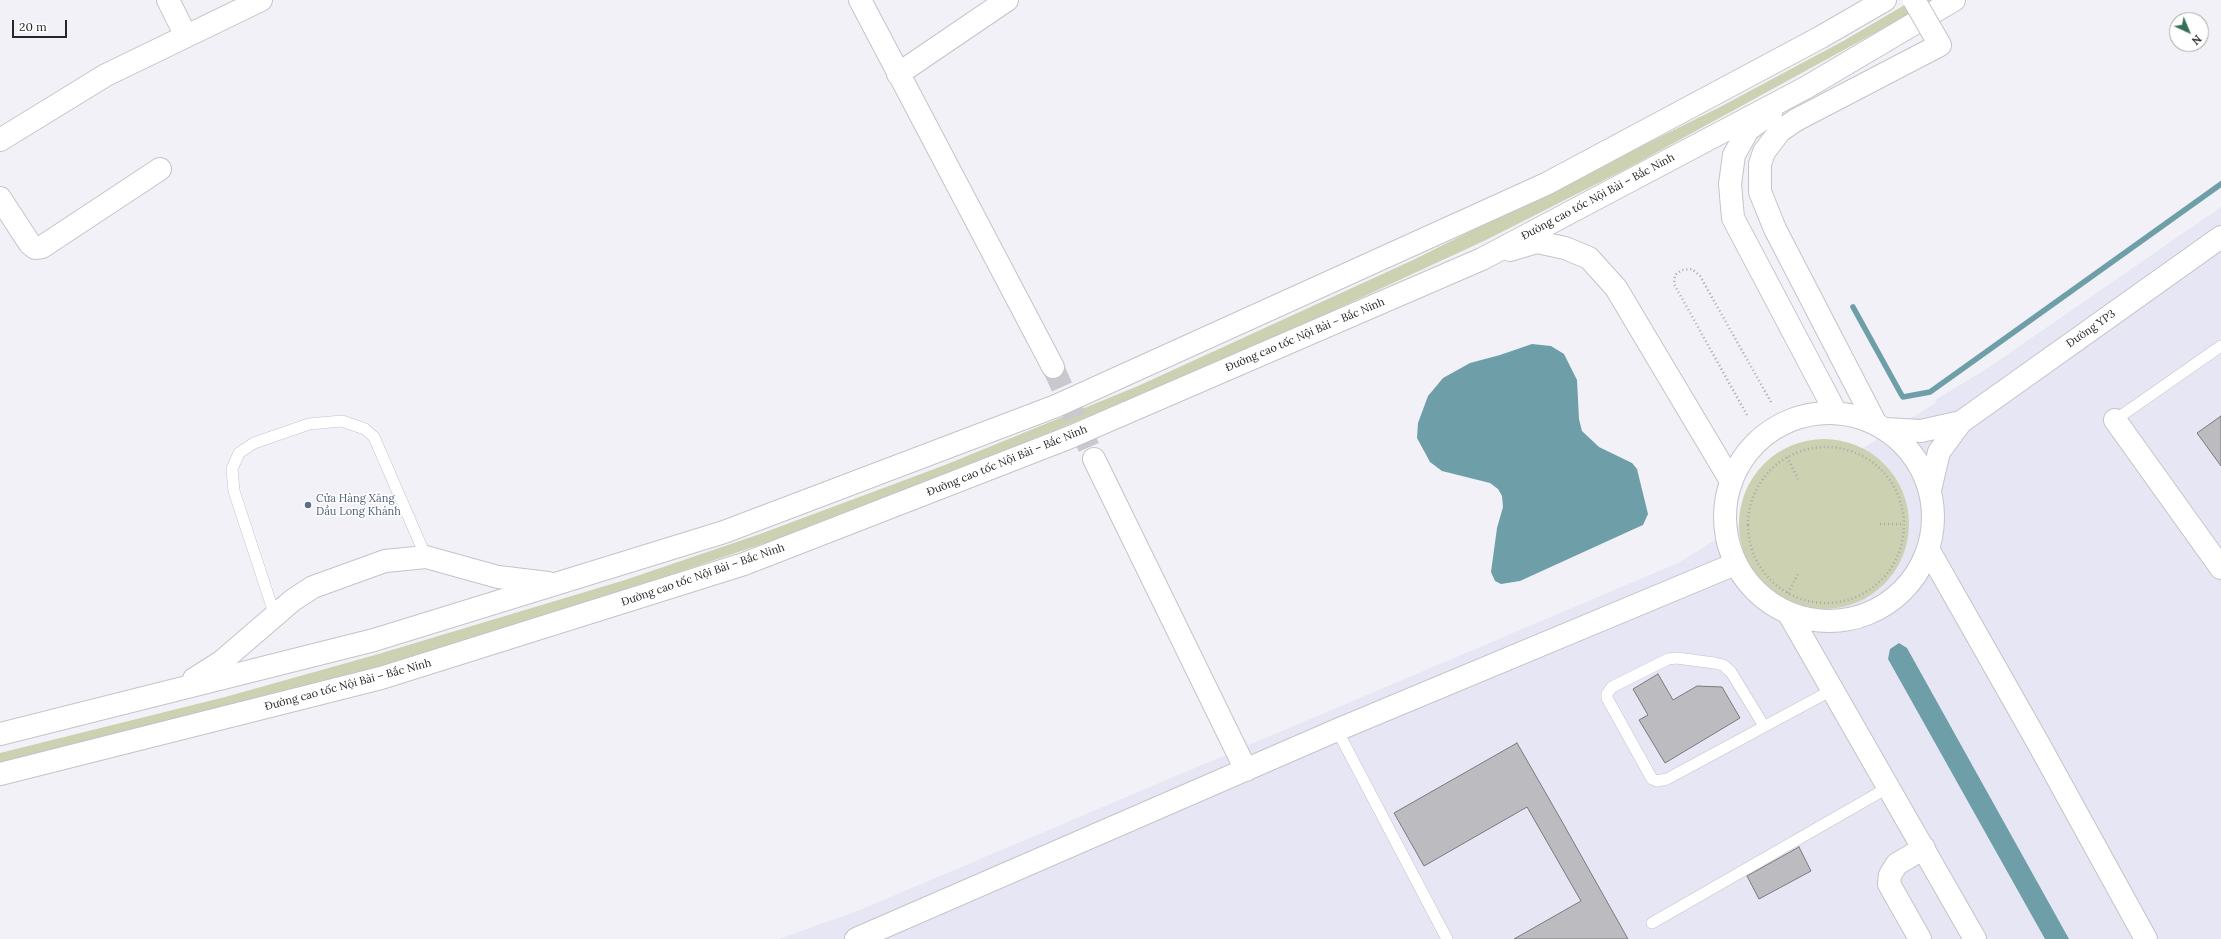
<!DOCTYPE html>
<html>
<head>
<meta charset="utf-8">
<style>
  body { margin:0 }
  #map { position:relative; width:2221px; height:939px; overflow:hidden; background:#f1f1f7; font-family:Lora,serif }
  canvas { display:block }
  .north { position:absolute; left:2169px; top:12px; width:40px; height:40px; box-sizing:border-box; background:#fff; border:1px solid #a8a8a9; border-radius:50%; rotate:136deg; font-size:11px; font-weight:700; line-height:16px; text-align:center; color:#262629 }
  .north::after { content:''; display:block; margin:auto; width:14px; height:18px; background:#376f57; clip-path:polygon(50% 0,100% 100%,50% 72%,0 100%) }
  .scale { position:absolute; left:12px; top:20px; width:55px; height:18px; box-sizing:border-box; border:2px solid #262629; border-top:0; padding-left:5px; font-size:12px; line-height:14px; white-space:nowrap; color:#262629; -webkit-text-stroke:3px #fff; paint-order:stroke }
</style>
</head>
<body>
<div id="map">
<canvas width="2221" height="939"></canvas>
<div class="north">N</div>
<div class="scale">20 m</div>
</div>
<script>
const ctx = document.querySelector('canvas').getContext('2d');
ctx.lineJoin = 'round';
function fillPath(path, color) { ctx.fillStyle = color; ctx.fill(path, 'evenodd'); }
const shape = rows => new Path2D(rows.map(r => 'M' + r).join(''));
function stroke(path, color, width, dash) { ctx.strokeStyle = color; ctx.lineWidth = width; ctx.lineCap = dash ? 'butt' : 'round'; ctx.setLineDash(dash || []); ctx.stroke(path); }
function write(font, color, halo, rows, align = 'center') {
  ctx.font = font + ' Lora,serif'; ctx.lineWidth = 3; ctx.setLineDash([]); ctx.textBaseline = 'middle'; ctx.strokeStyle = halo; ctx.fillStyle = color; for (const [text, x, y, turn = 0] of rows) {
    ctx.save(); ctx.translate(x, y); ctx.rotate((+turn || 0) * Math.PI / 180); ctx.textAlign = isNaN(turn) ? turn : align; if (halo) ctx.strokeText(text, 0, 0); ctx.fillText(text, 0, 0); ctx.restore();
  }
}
const built = shape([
  [2221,207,2221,939,779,939,860,910,1678,563,1937,402,1935,400,1988,368]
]);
const green = shape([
  [1913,0,1935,0,1630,167,1486,240,1233,357,944,476,816,526,524,624,301,689,0,766,0,753,225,697,375,655,625,580,760,534,945,465,1138,386,1413,260,1720,107,1845,40],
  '1739 524a85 85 0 1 1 170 0a85 85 0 1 1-170 0Z'
]);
const water = shape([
  [1532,344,1551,346,1564,354,1577,380,1579,419,1582,431,1599,447,1632,463,1637,469,1648,514,1643,525,1634,529,1520,581,1501,584,1495,581,1491,572,1497,528,1503,507,1502,496,1498,489,1490,483,1442,471,1430,462,1417,438,1418,423,1428,396,1443,378,1470,363,1500,355],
  [1899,643,1907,648,2069,939,2045,939,1888,659,1890,649]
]);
const stream = shape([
  [1853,307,1901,394,1903,397,1930,392,2221,184]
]);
const building = shape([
  [2221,416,2221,466,2197,433,2221,416],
  [1658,674,1673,700,1697,686,1722,687,1740,718,1665,763,1639,720,1648,715,1633,689,1658,674],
  [1517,743,1560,818,1628,939,1514,939,1581,901,1527,807,1424,866,1394,813,1517,743],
  [1799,847,1811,871,1759,899,1747,876,1799,847]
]);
const tertiaryTunnel = shape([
  [1053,367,1094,459]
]);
const path = shape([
  [1747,415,1674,284,1675,275,1682,270,1692,269,1700,276,1771,402],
  '1748 525a78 78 0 1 1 156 0a78 78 0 1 1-156 0Z',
  [1787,457,1798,479],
  [1880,524,1904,524],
  [1788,593,1799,572]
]);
const service = shape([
  [2115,420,2221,346],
  [275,616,234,491,232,469,239,453,254,443,309,424,342,421,365,429,374,437,426,557],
  [1764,726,1731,672,1723,665,1714,663,1677,658,1668,659,1612,687,1607,694,1607,698,1652,779,1657,781,1667,779,1832,690],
  [1337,730,1447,939],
  [1652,923,1889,787]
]);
const minor = shape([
  [168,0,186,36],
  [0,198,30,244,35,248,42,247,160,169],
  [2115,420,2221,568],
  [1920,939,1889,884,1890,875,1897,864,1924,848]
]);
const tertiary = shape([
  [860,0,1053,367],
  [898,74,1007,0],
  [1796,120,1780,131,1764,152,1760,164,1760,192,1775,229,1876,424],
  [0,140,106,75,261,0],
  [1961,422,2221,237],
  [1885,429,1921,431,1961,422,1939,452,1930,490],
  [1094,459,1246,770],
  [856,939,1337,730,1735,564]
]);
const secondary = shape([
  [1771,113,1748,130,1734,155,1730,184,1733,218,1836,413],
  [1510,250,1537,242,1565,248,1589,258,1616,288,1731,481],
  '1725 517a104 104 0 1 1 208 0a104 104 0 1 1-208 0Z',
  [1928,549,2037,741,2146,939],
  [1789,614,1975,939]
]);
const motorway = shape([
  [194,679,221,662,293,600,313,587,385,561,426,557,498,577,548,583],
  [0,734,374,640,724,532,1056,406,1546,184,1821,37,1885,0],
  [0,774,381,678,744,564,1068,438,1482,259,1807,87,1954,0]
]);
const tertiaryBridge = shape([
  [1796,120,1940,45,1914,0]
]);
const markers = [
  [308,505,4,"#5c6f8a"]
];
const streetNames = [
  ["Đường cao tốc Nội Bài – Bắc Ninh",1598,197,-28],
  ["Đường YP3",2091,329,-35],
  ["Đường cao tốc Nội Bài – Bắc Ninh",1305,335,-23],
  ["Đường cao tốc Nội Bài – Bắc Ninh",1007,461,-22],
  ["Đường cao tốc Nội Bài – Bắc Ninh",703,575,-19],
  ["Đường cao tốc Nội Bài – Bắc Ninh",348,685,-15]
];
const serviceNames = [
  ["Cửa Hàng Xăng",316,499],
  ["Dầu Long Khánh",316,512]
];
fillPath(built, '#e7e6f4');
fillPath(green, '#ccd2b1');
fillPath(water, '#6e9fa9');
stroke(stream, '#6e9fa9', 5.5);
fillPath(building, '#bbbbc0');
stroke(building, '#7a7a7f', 1);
stroke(tertiaryTunnel, '#c8c8ce', 22, [22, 11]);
stroke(service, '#c4c3c9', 12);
stroke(minor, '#c4c3c9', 24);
stroke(tertiary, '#c4c3c9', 24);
stroke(secondary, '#c4c3c9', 24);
stroke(motorway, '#c4c3c9', 24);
stroke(path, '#a7a7ac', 2.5, [1, 3]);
stroke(service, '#fff', 11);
stroke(minor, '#fff', 22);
stroke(tertiary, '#fff', 22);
stroke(secondary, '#fff', 22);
stroke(motorway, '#fff', 22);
stroke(tertiaryBridge, '#c4c3c9', 24, []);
stroke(tertiaryBridge, '#fff', 22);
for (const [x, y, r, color] of markers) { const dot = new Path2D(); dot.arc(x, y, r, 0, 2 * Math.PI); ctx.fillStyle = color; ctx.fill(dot); stroke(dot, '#fff', 1.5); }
write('11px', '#262629', '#fff', streetNames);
write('11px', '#4e5e75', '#fff', serviceNames, 'left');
</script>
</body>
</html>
